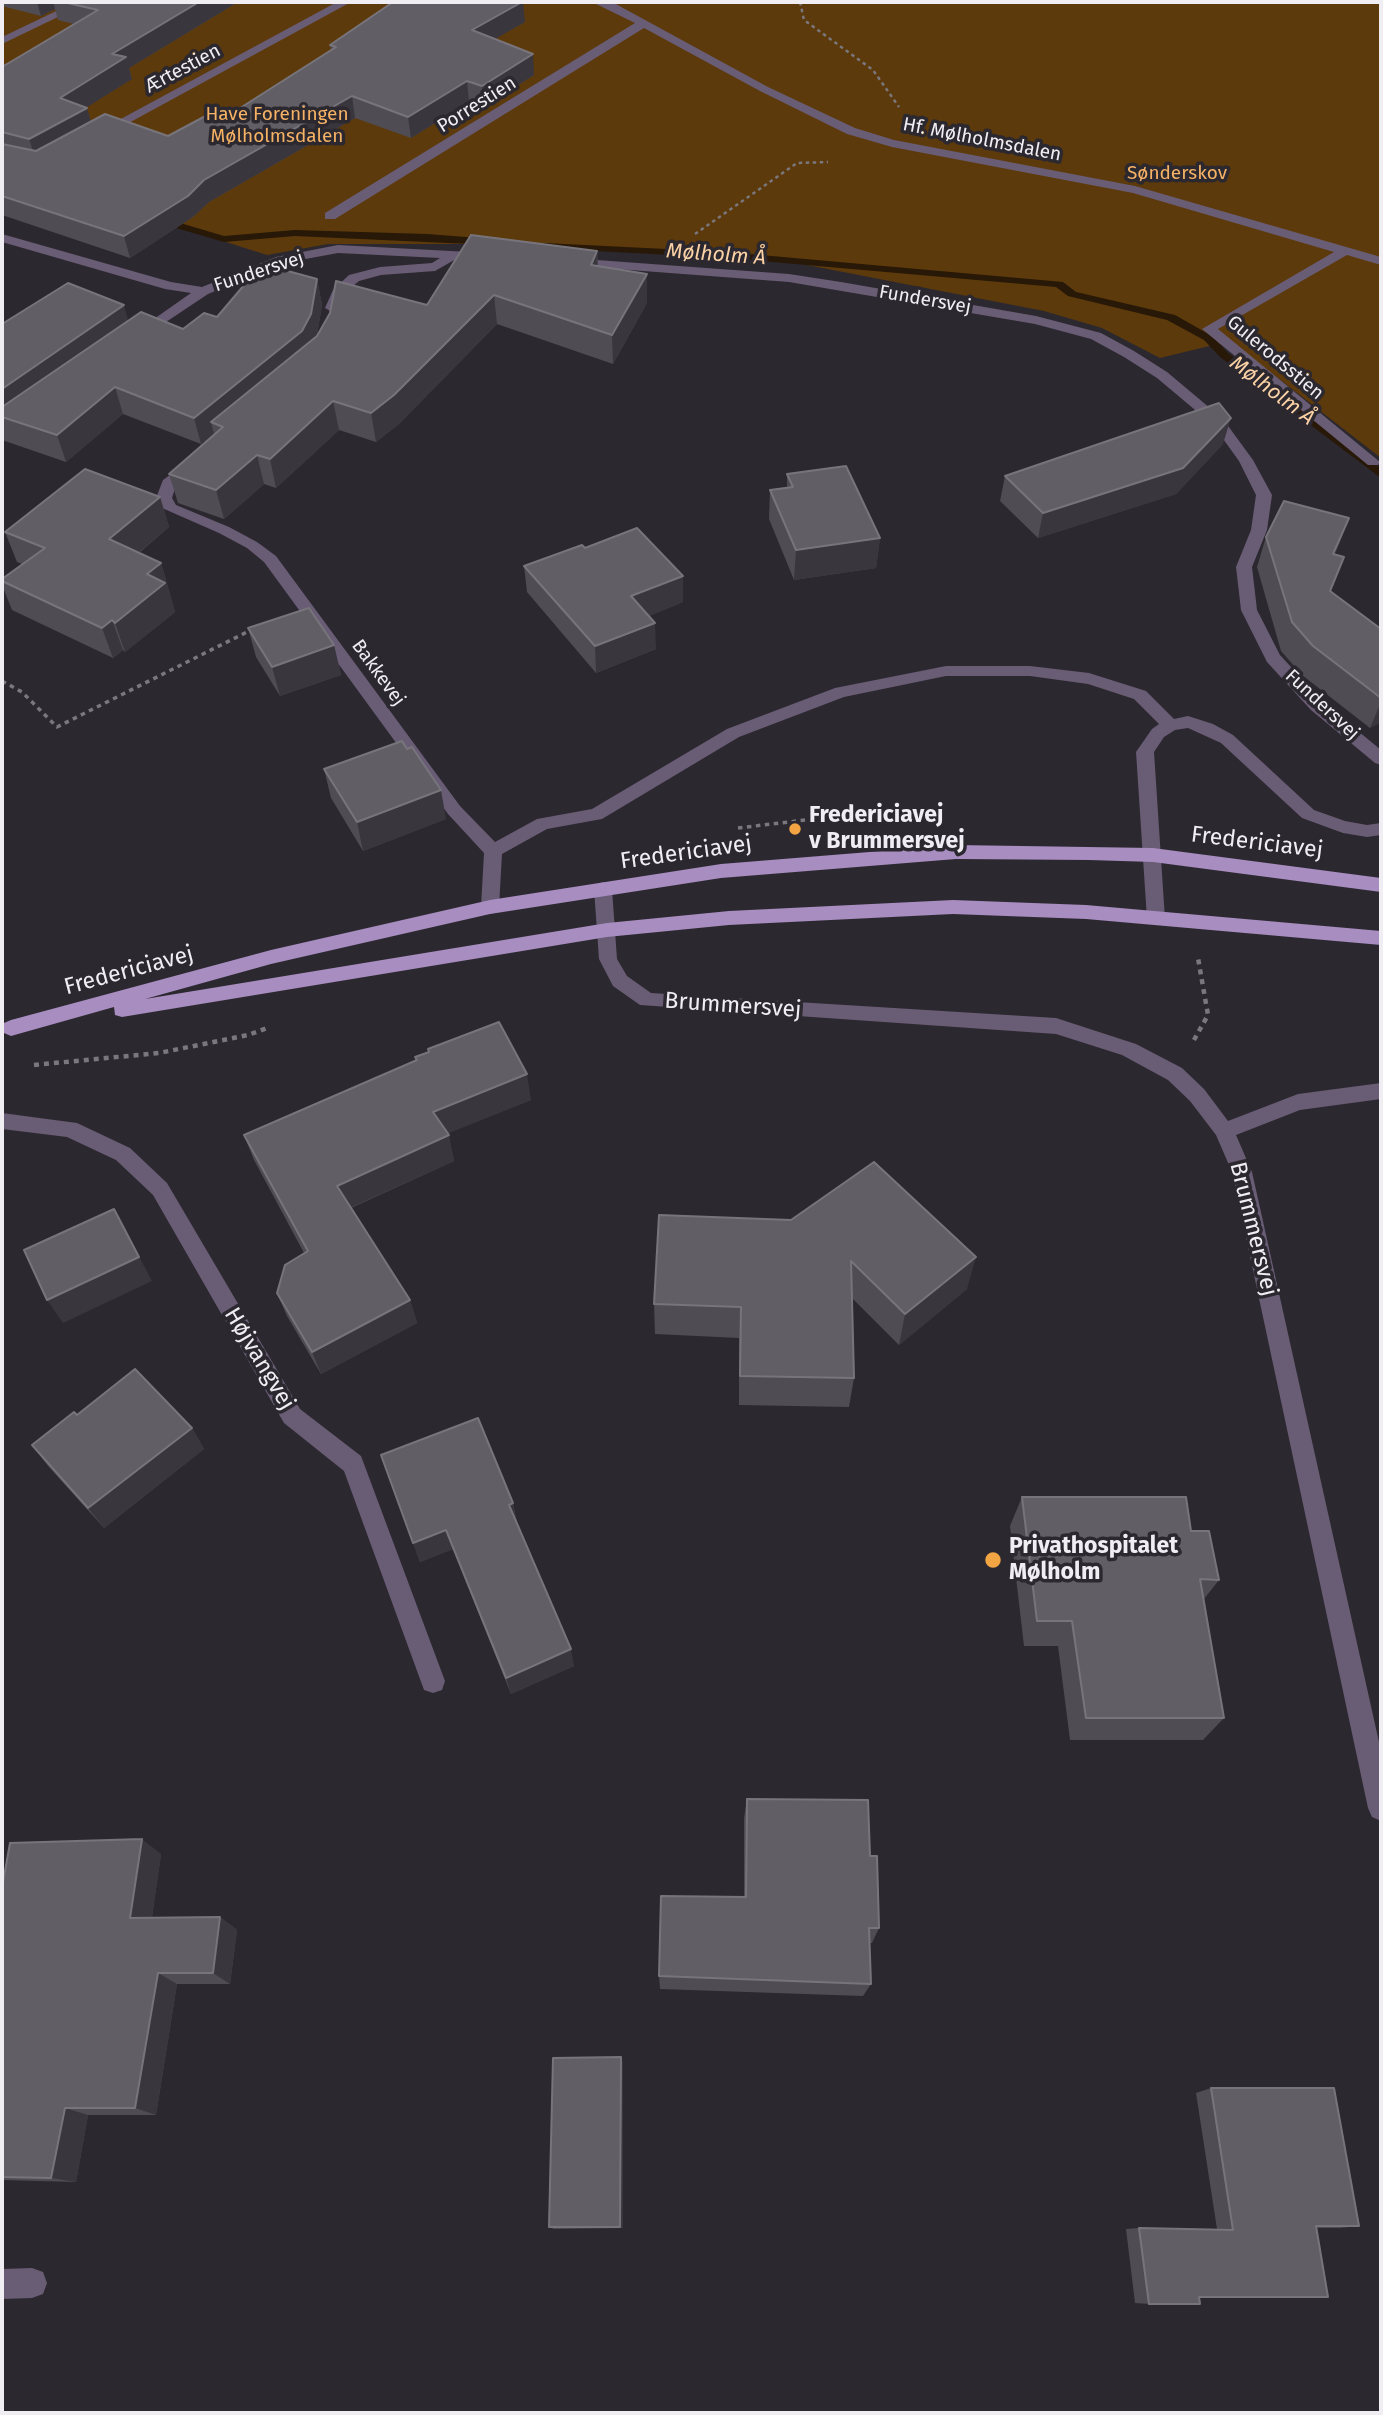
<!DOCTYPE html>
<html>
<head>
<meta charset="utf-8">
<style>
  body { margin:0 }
  #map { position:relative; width:1383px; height:2415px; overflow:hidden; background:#2c282f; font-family:"Fira Sans",sans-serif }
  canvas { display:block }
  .frame { position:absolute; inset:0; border:4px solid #f0eef3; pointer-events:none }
</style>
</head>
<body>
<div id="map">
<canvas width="1383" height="2415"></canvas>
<div class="frame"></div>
</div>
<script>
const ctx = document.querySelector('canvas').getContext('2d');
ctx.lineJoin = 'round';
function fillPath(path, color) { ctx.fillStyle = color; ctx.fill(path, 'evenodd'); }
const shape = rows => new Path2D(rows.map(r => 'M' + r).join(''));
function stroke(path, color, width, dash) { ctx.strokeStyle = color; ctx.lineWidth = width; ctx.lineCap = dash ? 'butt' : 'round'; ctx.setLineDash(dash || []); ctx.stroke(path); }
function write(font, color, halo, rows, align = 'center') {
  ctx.font = font + ' "Fira Sans",sans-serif'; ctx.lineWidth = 7; ctx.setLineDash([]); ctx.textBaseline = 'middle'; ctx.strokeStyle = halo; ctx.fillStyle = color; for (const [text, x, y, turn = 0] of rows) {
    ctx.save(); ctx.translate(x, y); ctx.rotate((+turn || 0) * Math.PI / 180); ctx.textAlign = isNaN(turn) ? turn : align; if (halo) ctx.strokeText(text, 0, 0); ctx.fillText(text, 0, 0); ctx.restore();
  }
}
const green = shape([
  [2,2,1381,2,1381,458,1230,341,1160,358,1102,328,1044,311,802,264,727,255,514,244,328,244,267,255,2,171]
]);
const stream = shape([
  [160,217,224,236,295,230,427,234,492,239,497,242,492,245,295,236,224,242,156,222,155,220,160,217],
  [544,243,727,252,1063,282,1076,292,1175,315,1212,336,1228,353,1381,468,1381,478,1220,357,1204,340,1167,320,1068,296,1056,287,727,258,540,248,539,246,544,243]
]);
const pathFar2 = shape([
  [800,2,804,20,873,70,899,107],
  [695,234,797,163,828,162]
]);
const pathFar1 = shape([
  [2,681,22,692,57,727,251,630],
  [738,828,839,816,865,819]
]);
const path = shape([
  [1194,1040,1208,1015,1198,958],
  [34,1065,159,1053,248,1035,267,1028]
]);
const minor = shape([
  [75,2,89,2,2,44,2,37,75,2],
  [337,2,351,2,103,137,93,134,337,2],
  [592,2,614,3,768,87,855,128,894,140,1135,186,1381,257,1381,265,1347,255,1218,329,1380,462,1378,465,1368,465,1202,329,1334,252,1133,193,892,147,847,134,760,91,644,28,335,219,325,219,325,213,635,23,592,2],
  [2,234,171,282,202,287,276,257,338,245,488,253,495,257,488,261,456,259,435,271,381,275,359,281,346,292,337,311,332,312,325,308,333,290,349,275,380,267,432,263,440,258,338,253,284,263,208,294,139,340,132,336,134,333,191,293,165,289,2,242,2,234],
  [569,258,789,274,841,282,1036,316,1101,333,1134,351,1167,372,1223,419,1253,460,1272,495,1267,530,1252,567,1257,610,1280,655,1323,702,1381,750,1381,765,1375,763,1311,710,1267,662,1241,610,1236,567,1251,530,1256,495,1239,461,1213,425,1157,378,1124,357,1091,339,1035,324,789,282,564,265,564,259,569,258],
  [193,458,200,462,177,482,172,498,176,505,229,527,257,542,276,556,460,806,495,842,537,819,592,809,727,729,835,688,946,666,1030,666,1089,673,1146,691,1174,719,1188,716,1213,724,1233,735,1314,810,1345,821,1367,825,1381,823,1381,835,1367,837,1343,833,1302,818,1221,743,1188,728,1175,730,1164,737,1154,752,1165,919,1163,924,1149,924,1147,919,1136,752,1152,729,1159,724,1134,699,1088,684,1030,676,946,676,844,697,739,737,602,819,547,829,502,854,499,907,497,912,490,914,483,912,481,907,484,853,448,814,264,562,247,548,219,533,162,508,156,498,163,480,193,458],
  [603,882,609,884,612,889,617,959,627,976,651,993,1056,1018,1136,1044,1182,1068,1204,1089,1228,1121,1298,1094,1381,1083,1381,1099,1300,1110,1236,1135,1252,1172,1381,1751,1381,1821,1372,1817,1368,1808,1232,1172,1216,1135,1190,1101,1168,1080,1122,1055,1056,1034,640,1005,613,986,599,959,594,889,597,884,603,882],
  [2,1113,77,1123,130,1148,167,1183,300,1409,361,1456,445,1681,442,1690,433,1693,424,1690,344,1471,284,1423,153,1195,116,1160,67,1137,2,1129,2,1113],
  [32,2268,43,2272,47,2283,43,2294,32,2298,2,2299,2,2269,32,2268]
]);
const major = shape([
  [956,845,1153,848,1381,878,1381,892,1153,862,1089,860,956,859,721,878,490,914,271,964,145,999,607,923,729,911,953,900,1086,905,1381,931,1381,945,1086,919,953,914,729,925,607,937,122,1017,115,1015,114,1007,11,1036,4,1033,2,1029,4,1023,11,1020,271,950,490,900,721,864,956,845]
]);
const wall = shape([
  [2,2,238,2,129,68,132,79,86,107,91,121,168,136,226,117,331,50,330,45,525,22,494,39,534,75,484,107,469,102,411,138,355,118,209,202,193,217,130,258,2,215,2,67,74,24,58,20,55,9,41,16,2,6],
  [597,251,598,266,647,274,647,303,613,364,497,324,399,424,376,442,339,430,276,488,264,484,224,519,178,503,169,474,214,434,201,444,123,414,66,462,2,440,2,324,128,321,183,329,317,279,322,305,317,335,427,305],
  [1223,444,1176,494,1038,538,1000,501,1005,476],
  [787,474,880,538,876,568,794,580,769,519,770,490,787,487],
  [160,497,169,527,139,553,161,563,175,612,125,652,123,650,113,658,12,610,2,585,2,579,22,564,17,562,5,532],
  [1266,537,1335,554,1331,592,1381,629,1381,722,1370,728,1302,675,1281,651,1257,567],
  [585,548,683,576,683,602,649,616,656,649,596,673,527,592,524,566],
  [248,628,334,645,341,675,280,696,256,657],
  [324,769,446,819,363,851,331,798],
  [428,1049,531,1100,448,1133,454,1161,351,1208,410,1300,417,1323,321,1374,287,1316,277,1293,304,1253,254,1160,244,1135,416,1061,415,1057,428,1052],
  [659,1215,967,1289,899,1345,852,1298,854,1378,849,1407,739,1405,739,1338,655,1334,654,1304],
  [192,1428,204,1449,104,1528,48,1466,32,1445],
  [381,1455,513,1503,517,1523,574,1666,511,1694,453,1549,420,1562],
  [1022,1497,1191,1531,1219,1580,1204,1599,1224,1718,1203,1740,1070,1740,1058,1646,1024,1646,1010,1526],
  [747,1799,870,1856,879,1928,872,1943,869,1943,871,1984,863,1996,660,1989,659,1976,744,1897,744,1818],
  [161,1854,152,1917,220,1917,237,1930,230,1984,177,1984,156,2115,88,2115,76,2182,2,2180,2,1888],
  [621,2057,623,2064,623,2228,554,2229,549,2227],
  [1211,2088,1359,2226,1340,2228,1317,2228,1149,2304,1135,2303,1126,2229,1139,2228,1217,2229,1196,2093]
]);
const shadedWall = shape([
  [37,2,53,2,55,9,41,16],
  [199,2,238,2,129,68,132,79,73,116,87,108,93,129,36,160,29,139,60,98,112,54],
  [522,2,523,2,525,22,474,51,472,30],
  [533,54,534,75,484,107,482,86],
  [467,81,469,102,411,138,408,117],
  [352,96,355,118,209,202,193,217,130,258,124,236,204,180],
  [597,251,598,280,591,265],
  [647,274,647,303,613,364,612,335],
  [317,279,322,305,316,341,211,422,214,434,201,444,194,418],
  [494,295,497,324,399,424,376,442,371,413],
  [124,305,131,332,2,417,2,389],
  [115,387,123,414,66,462,57,435],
  [333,401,339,430,276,488,270,459],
  [1231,418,1223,444,1176,494,1038,538,1043,513],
  [257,455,264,484,224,519,216,490],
  [160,497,169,527,119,569,109,539],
  [1349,518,1338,548,1322,583,1333,554],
  [880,538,876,568,794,580,796,550],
  [161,563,175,612,125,652,115,623,147,574],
  [683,576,683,602,632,623,631,596],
  [112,620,123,650,113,658,102,628],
  [655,623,656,649,596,673,595,646],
  [334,645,341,675,280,696,272,667],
  [1381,702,1381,722,1370,728],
  [441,790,446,819,363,851,357,822],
  [527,1074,531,1100,439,1137,433,1112],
  [449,1135,454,1161,345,1210,337,1186],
  [114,1209,152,1281,63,1323,47,1300],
  [976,1257,967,1289,899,1345,905,1314],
  [410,1300,417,1323,321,1374,312,1352],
  [192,1428,204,1449,104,1528,88,1508],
  [513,1503,517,1523,509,1505],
  [446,1530,453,1549,420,1562,413,1543],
  [571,1649,574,1666,511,1694,506,1678],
  [142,1839,161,1854,150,1930,130,1918],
  [220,1917,237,1930,230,1984,213,1973],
  [158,1973,177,1984,156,2115,135,2108],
  [621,2057,623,2064,623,2228,620,2227],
  [65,2108,88,2115,76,2182,51,2178]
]);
const building = shape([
  [63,2,199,2,112,54,126,57,60,98,87,108,29,139,2,132,2,67,98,10,63,2],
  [393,2,522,2,472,30,533,54,482,86,467,81,408,117,352,96,204,180,188,196,124,236,2,196,2,144,36,151,105,114,168,136,213,112,226,117,336,47,330,45,393,2],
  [471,235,597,251,591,265,647,274,612,335,494,295,394,395,371,413,333,401,270,459,257,455,216,490,169,474,223,427,211,422,317,336,330,313,336,281,427,305,471,235],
  [262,264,317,279,311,314,302,331,194,418,115,387,57,435,2,417,2,407,141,312,183,329,204,313,217,317,262,264],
  [68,283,124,305,2,389,2,324,68,283],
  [1219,403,1231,418,1183,468,1043,513,1005,476,1219,403],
  [846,466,880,538,796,550,770,490,793,487,787,474,846,466],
  [85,469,160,497,109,539,161,563,147,574,165,583,115,623,112,620,102,628,2,581,2,579,45,548,5,532,85,469],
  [1284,501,1349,518,1333,554,1344,557,1330,591,1381,629,1381,698,1313,646,1292,622,1266,537,1284,501],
  [637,528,683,576,631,596,655,623,595,646,524,566,582,545,585,548,637,528],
  [309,608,334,645,272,667,248,628,309,608],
  [402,741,407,749,412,747,441,790,357,822,324,769,402,741],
  [499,1022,527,1074,433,1112,449,1135,337,1186,410,1300,312,1352,277,1293,285,1265,308,1251,244,1135,417,1060,415,1057,429,1052,428,1049,499,1022],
  [874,1162,976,1257,905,1314,851,1261,854,1378,740,1376,741,1307,654,1304,659,1215,791,1220,874,1162],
  [114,1209,139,1257,47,1300,24,1250,114,1209],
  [135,1369,192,1428,88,1508,32,1445,74,1412,77,1415,135,1369],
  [478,1418,513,1503,509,1505,571,1649,506,1678,446,1530,413,1543,381,1455,478,1418],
  [1022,1497,1186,1497,1191,1531,1209,1531,1219,1580,1200,1579,1224,1718,1086,1718,1072,1621,1037,1621,1022,1497],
  [747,1799,868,1800,870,1856,877,1856,879,1928,869,1928,871,1984,659,1976,661,1896,746,1897,747,1799],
  [142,1839,130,1918,220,1917,213,1973,158,1973,135,2108,65,2108,51,2178,2,2177,2,1888,10,1843,142,1839],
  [621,2057,620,2227,549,2227,553,2058,621,2057],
  [1211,2088,1334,2088,1359,2226,1316,2226,1328,2297,1199,2297,1200,2304,1149,2304,1139,2228,1233,2230,1211,2088]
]);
const markers = [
  [795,829,7,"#f3a443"],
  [993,1560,9,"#f3a443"]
];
const farStreetnames = [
  ["Ærtestien",183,69,-28],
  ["Porrestien",477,105,-32],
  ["Hf. Mølholmsdalen",982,140,11],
  ["Fundersvej",259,272,-18],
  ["Fundersvej",925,300,10],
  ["Gulerodsstien",1275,358,40],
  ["Bakkevej",378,673,54],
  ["Fundersvej",1322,705,43]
];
const farParknames = [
  ["Have Foreningen",277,115],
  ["Mølholmsdalen",277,137],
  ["Sønderskov",1177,174]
];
const farWaternames = [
  ["Mølholm Å",716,255,4],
  ["Mølholm Å",1272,391,37]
];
const poiNames = [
  ["Fredericiavej",809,816],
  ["v Brummersvej",809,842],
  ["Privathospitalet",1009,1547],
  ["Mølholm",1009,1573]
];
const streetNames = [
  ["Fredericiavej",1257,843,7],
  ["Fredericiavej",686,853,-8],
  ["Fredericiavej",129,971,-15],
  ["Brummersvej",733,1006,4],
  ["Brummersvej",1253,1229,76],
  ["Højvangvej",259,1359,59]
];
fillPath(green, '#5d3a0b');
fillPath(stream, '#271807');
stroke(pathFar2, '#7a777d', 2.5, [3.5, 3.5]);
stroke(pathFar1, '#7a777d', 3.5, [4.5, 4.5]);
stroke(path, '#7a777d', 4.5, [5, 5]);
fillPath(minor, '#695c75');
fillPath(major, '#a78dc0');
fillPath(wall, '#504c54');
fillPath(shadedWall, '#3a363e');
fillPath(building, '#615e65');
stroke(building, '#78747b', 2);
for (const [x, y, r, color] of markers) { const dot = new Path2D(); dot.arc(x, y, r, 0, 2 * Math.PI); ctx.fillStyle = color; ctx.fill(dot); stroke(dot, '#2c282f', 2.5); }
write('19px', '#f0eef3', '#2c282f', farStreetnames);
write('19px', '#f6b265', '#2c282f', farParknames);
write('italic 21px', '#fbd2a6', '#2c282f', farWaternames);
write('bold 23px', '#f0eef3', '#2c282f', poiNames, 'left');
write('23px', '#f0eef3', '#2c282f', streetNames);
</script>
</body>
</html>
